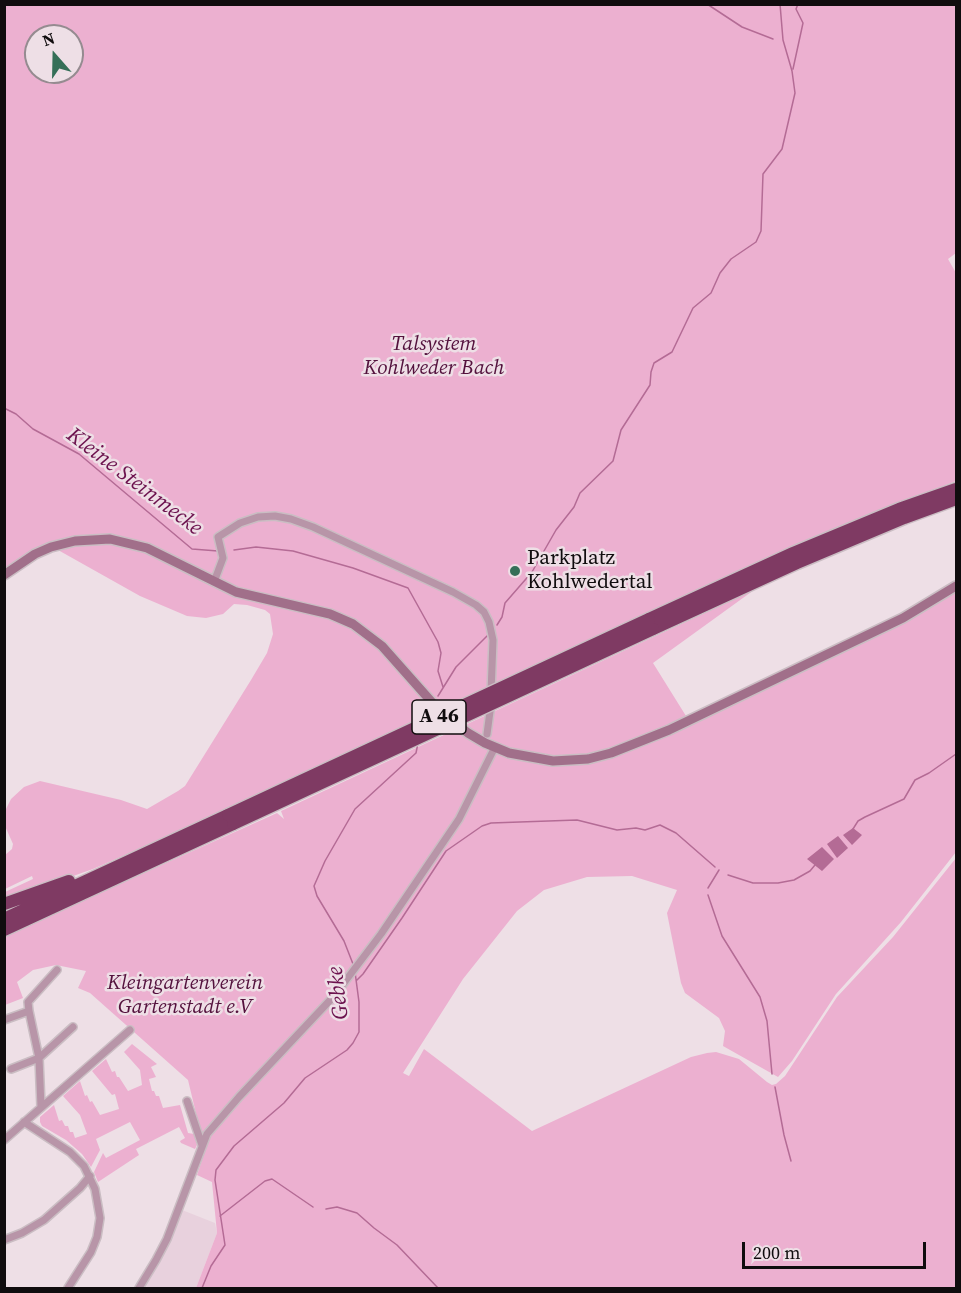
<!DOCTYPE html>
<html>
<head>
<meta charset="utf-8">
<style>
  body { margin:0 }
  #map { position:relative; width:961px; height:1293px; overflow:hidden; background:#eedfe6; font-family:"Source Serif 4",serif }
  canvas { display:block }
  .frame { position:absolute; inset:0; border:6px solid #100c0e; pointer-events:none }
  .north { position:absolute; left:24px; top:24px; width:60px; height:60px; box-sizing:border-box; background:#eedfe6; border:2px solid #958b90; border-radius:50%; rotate:340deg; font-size:16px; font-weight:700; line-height:24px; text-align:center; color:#100c0e }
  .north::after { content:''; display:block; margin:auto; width:21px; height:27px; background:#356f58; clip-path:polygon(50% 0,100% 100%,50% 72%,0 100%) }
  .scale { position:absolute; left:742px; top:1242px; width:184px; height:27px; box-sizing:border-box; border:3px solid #100c0e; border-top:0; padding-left:8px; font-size:18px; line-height:21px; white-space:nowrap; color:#100c0e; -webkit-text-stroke:4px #eedfe6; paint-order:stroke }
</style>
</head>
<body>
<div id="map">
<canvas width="961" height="1293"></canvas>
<div class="frame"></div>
<div class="north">N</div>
<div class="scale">200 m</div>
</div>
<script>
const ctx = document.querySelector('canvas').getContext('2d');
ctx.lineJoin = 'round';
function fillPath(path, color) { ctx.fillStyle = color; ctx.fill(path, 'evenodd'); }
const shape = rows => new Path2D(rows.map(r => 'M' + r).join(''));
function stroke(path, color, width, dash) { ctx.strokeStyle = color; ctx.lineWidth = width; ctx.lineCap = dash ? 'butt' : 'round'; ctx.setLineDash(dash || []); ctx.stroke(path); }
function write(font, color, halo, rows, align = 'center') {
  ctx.font = font + ' "Source Serif 4",serif'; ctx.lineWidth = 5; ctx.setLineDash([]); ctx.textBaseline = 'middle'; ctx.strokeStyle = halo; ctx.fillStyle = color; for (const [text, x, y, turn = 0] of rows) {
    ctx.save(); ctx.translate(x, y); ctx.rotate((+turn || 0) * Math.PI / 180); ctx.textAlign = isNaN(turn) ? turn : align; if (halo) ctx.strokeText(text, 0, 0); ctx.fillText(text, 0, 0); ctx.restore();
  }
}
const built = shape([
  [182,1210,215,1223,217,1233,196,1288,143,1288,166,1248]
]);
const green = shape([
  [5,5,956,5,956,253,948,259,956,273,956,481,793,546,269,792,93,869,5,900,5,892,33,879,32,876,5,889,5,855,12,849,13,844,5,826,5,811,11,799,24,787,40,781,121,800,147,809,178,791,185,786,251,680,267,653,273,634,270,614,265,610,247,605,234,604,223,614,206,618,187,616,140,596,58,550,46,553,8,576,5,580],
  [36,36,72,36,72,72,36,72],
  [754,590,653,663,686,716,835,645,840,654,917,615,956,590,956,852,901,922,836,994,792,1061,778,1077,723,1046,725,1031,719,1018,685,993,681,983,667,913,677,890,632,876,587,877,544,890,517,911,463,979,403,1073,409,1076,424,1049,532,1131,691,1057,707,1053,716,1052,739,1059,767,1082,772,1085,776,1084,785,1076,837,997,893,937,956,858,956,1288,196,1288,217,1233,212,1182,197,1175,208,1142,200,1130,188,1080,90,993,78,988,86,971,56,965,33,970,17,982,23,998,5,1005,4,936,277,813,284,819,281,811],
  [132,1044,157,1064,151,1067,156,1077,149,1079,152,1091,154,1091,156,1096,159,1096,163,1108,180,1105,188,1133,194,1134,197,1145,195,1149,181,1143,180,1141,185,1138,179,1127,136,1149,139,1155,98,1182,94,1172,103,1153,106,1158,140,1140,130,1122,96,1139,100,1150,91,1167,82,1154,66,1140,42,1126,40,1122,40,1117,54,1105,59,1121,62,1120,65,1126,68,1126,70,1132,73,1132,75,1138,87,1134,80,1115,63,1096,80,1081,85,1096,87,1095,90,1102,92,1101,100,1115,119,1109,115,1094,112,1095,92,1071,106,1059,112,1072,115,1071,117,1077,119,1077,128,1091,142,1085,140,1070,124,1052]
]);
const water = shape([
  [853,828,862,835,852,845,843,835],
  [838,836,848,848,837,858,827,844],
  [822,847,834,859,822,871,807,859]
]);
const stream = shape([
  [707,4,742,27,773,39],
  [793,69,803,23,796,9,798,4],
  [4,408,16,414,33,429,79,454,192,549,218,551],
  [234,550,256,547,293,551,353,568,408,588,438,642,441,653,438,671,443,687],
  [497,625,502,617,505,603,532,572,556,530,574,507,580,493,613,461,621,430,650,385,651,372,654,363,672,352,693,308,711,293,720,273,731,259,756,242,761,231,763,174,782,149,795,93,792,71,783,40,780,4],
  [438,696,456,667,487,636],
  [424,718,428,709],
  [853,829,858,821,865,817,904,799,915,780,929,773,956,754],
  [728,875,753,883,778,883,794,880,810,871,815,865],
  [708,888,719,870],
  [708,895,722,936,760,997,767,1021,772,1074],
  [353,964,344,941,317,896,314,886,325,861,355,809,416,753,418,743],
  [357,980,363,974,402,918,446,851,482,826,491,823,577,820,617,830,636,828,645,830,660,825,676,833,715,867],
  [775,1087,784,1135,791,1161],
  [326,1209,337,1207,357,1213,374,1228,397,1245,438,1288],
  [220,1216,265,1181,272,1179,313,1207],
  [202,1288,211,1266,225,1245,215,1180,216,1170,234,1146,284,1103,305,1078,347,1050,353,1043,359,1032,359,1002,355,972]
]);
const street = shape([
  [214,582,223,558,218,537,240,523,258,517,275,516,291,519,313,527,453,592,476,605,484,612,489,622,493,640,491,693],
  [487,734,491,704],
  [29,1011,28,1002,57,970],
  [4,1020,29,1011,39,1058,41,1107],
  [11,1069,39,1058,73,1027],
  [187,1101,202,1145],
  [24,1122,70,1152,84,1166,95,1189,100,1218,97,1237,91,1252,68,1288],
  [4,1140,130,1030],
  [4,1240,22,1233,44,1220,80,1188,90,1176],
  [139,1288,156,1260,167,1239,207,1134,239,1097,334,996,381,934,459,819,495,747]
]);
const secondary = shape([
  [4,575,35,554,51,547,75,541,110,539,147,548,236,592,330,614,353,624,382,646,437,708,468,733,485,743,509,753,553,761,588,759,611,753,669,730,903,618,956,586]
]);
const highway = shape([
  [649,619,793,553,899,509,956,489],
  [653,629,797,563,904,518,956,499],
  [4,904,69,881],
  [4,919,228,815],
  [4,930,233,824]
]);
const highwayBridge = shape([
  [228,815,649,619],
  [233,824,653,629]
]);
const markers = [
  [515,571,6,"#356f58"]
];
const shields = [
  [439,717,54]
];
const shieldNames = [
  ["A 46",439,717]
];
const parkNames = [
  ["Talsystem",434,345],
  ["Kohlweder Bach",434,369],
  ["Kleingartenverein",185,984],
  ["Gartenstadt e.V",185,1008]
];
const poiNames = [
  ["Parkplatz",527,559],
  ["Kohlwedertal",527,583]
];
const waterNames = [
  ["Kleine Steinmecke",134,482,37],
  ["Gebke",339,993,-97]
];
fillPath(built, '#e8d1dd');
fillPath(green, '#ecb0d0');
fillPath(water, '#b46b95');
stroke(stream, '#b46b95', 1.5);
stroke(street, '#cabdc3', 10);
stroke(secondary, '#cabdc3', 12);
stroke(highway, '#cabdc3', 15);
stroke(street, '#b895a8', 7);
stroke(secondary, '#a16f8a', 9);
stroke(highway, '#7f3a63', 12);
stroke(highwayBridge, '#cabdc3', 15, []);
stroke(highwayBridge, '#7f3a63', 12);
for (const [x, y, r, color] of markers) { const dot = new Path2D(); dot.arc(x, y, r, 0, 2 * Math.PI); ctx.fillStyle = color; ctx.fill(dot); stroke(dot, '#eedfe6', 2); }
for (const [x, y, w] of shields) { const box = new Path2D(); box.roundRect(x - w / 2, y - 17, w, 34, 4.5); ctx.fillStyle = '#eedfe6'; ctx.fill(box); stroke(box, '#100c0e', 1.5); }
write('bold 20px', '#100c0e', null, shieldNames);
write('italic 21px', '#54113d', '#eedfe6', parkNames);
write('21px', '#100c0e', '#eedfe6', poiNames, 'left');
write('italic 22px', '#6c124e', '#eedfe6', waterNames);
</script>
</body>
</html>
